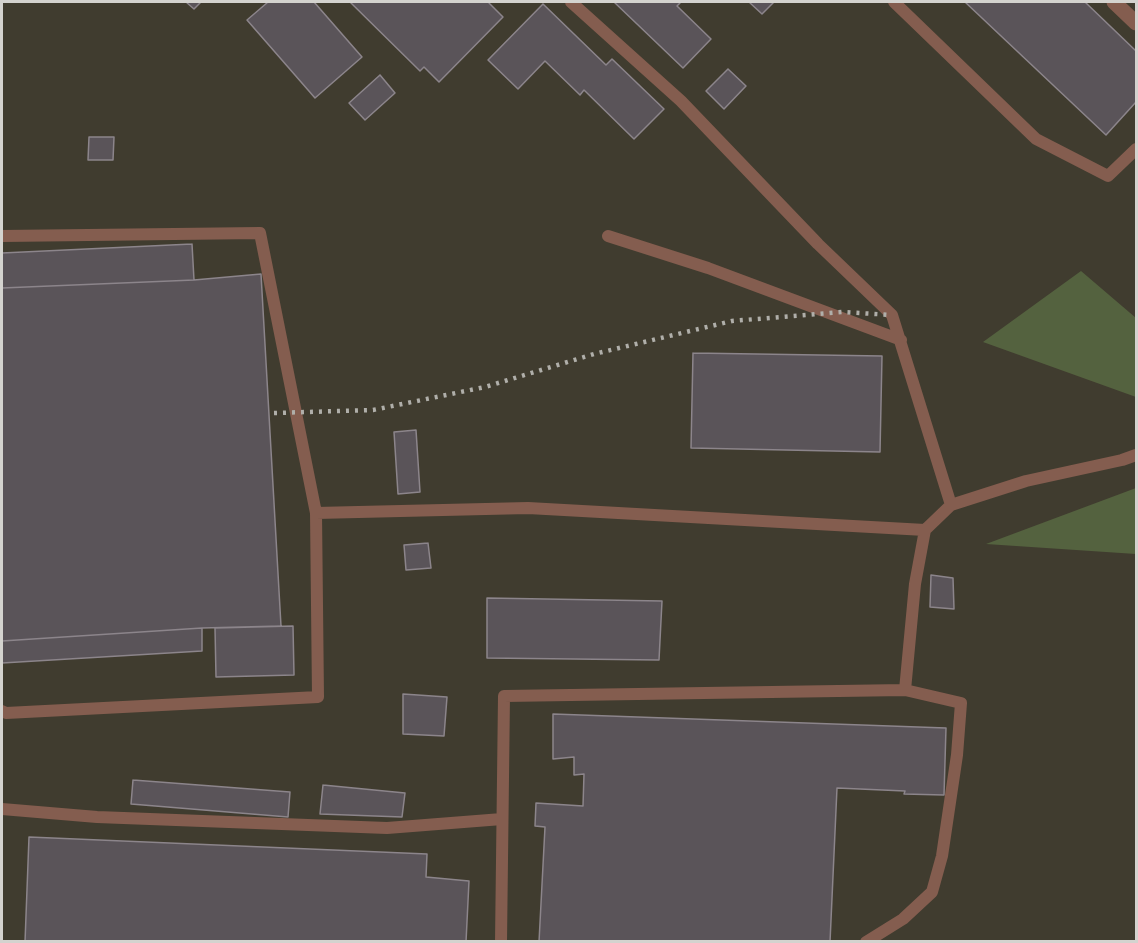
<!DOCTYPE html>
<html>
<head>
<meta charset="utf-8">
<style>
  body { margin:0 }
  #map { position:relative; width:1138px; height:943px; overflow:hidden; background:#35332d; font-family:"IBM Plex Sans",sans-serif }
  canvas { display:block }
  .frame { position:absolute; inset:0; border:3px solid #d4d3cf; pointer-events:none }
</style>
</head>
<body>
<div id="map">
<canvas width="1138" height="943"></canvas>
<div class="frame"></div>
</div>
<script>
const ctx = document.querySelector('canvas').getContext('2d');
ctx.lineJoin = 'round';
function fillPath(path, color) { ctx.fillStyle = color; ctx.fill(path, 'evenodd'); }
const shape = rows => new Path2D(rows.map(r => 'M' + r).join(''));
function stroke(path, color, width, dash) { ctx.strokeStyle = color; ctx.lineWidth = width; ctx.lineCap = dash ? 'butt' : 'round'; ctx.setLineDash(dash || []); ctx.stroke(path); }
const built = shape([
  [2,2,1136,2,1136,941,2,942]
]);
const green = shape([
  [1081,271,1136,318,1136,397,983,342],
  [1136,488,1136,554,986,544]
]);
const building = shape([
  [186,2,201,2,194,9,186,2],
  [268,2,314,2,362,57,315,98,247,20,268,2],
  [350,2,490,2,489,3,503,17,439,82,424,67,420,71,350,2],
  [614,2,681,2,677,6,711,39,683,68,614,2],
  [749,2,774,2,762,14,749,2],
  [965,2,1085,2,1136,51,1136,102,1106,135,965,2],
  [543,4,606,65,612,59,664,109,634,139,584,90,580,95,545,61,518,89,488,60,543,4],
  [728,69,746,86,724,109,706,91,728,69],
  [380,75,395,93,365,120,349,103,380,75],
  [89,137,114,137,113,160,88,160,89,137],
  [192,244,194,280,2,288,2,253,192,244],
  [261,274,281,626,202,628,2,641,2,288,194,280,261,274],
  [693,353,882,356,880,452,691,448,693,353],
  [416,430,420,492,398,494,394,432,416,430],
  [428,543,431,568,406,570,404,545,428,543],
  [931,575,953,578,954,609,930,607,931,575],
  [487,598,662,601,659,660,487,658,487,598],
  [293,626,294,675,216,677,215,628,293,626],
  [202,628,202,651,2,663,2,641,202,628],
  [403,694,447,697,444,736,403,734,403,694],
  [553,714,946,728,944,795,904,794,905,791,837,788,830,942,539,942,545,827,535,826,536,803,583,806,584,774,574,775,574,757,553,759,553,714],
  [133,780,290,792,288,817,131,804,133,780],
  [323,785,405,793,402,817,320,814,323,785],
  [29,837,427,854,426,877,469,881,466,942,25,942,29,837]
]);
const lane = shape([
  [571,2,681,101,818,244,892,315,951,505],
  [894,2,1036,139,1108,176,1136,149],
  [2,236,260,233,316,513,528,508,925,530],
  [608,236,708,268,901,340],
  [905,690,915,584,925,530,951,505,1026,481,1122,460,1136,455],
  [2,711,6,713,318,697,316,513],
  [2,809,97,817,387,828,502,819],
  [501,942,504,696,905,690,961,703,957,755,942,856,932,892,903,919,866,942]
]);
const street = shape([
  [1114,2,1136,23]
]);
const rail = shape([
  [274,413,373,410,485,387,594,354,732,321,842,312,892,315]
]);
fillPath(built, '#403c2f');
fillPath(green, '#54623f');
fillPath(building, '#5a5459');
stroke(building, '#8c858b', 1.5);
stroke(lane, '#845d4f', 12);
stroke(street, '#845d4f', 15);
stroke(rail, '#b0afaa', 4.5, [3, 6]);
</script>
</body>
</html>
